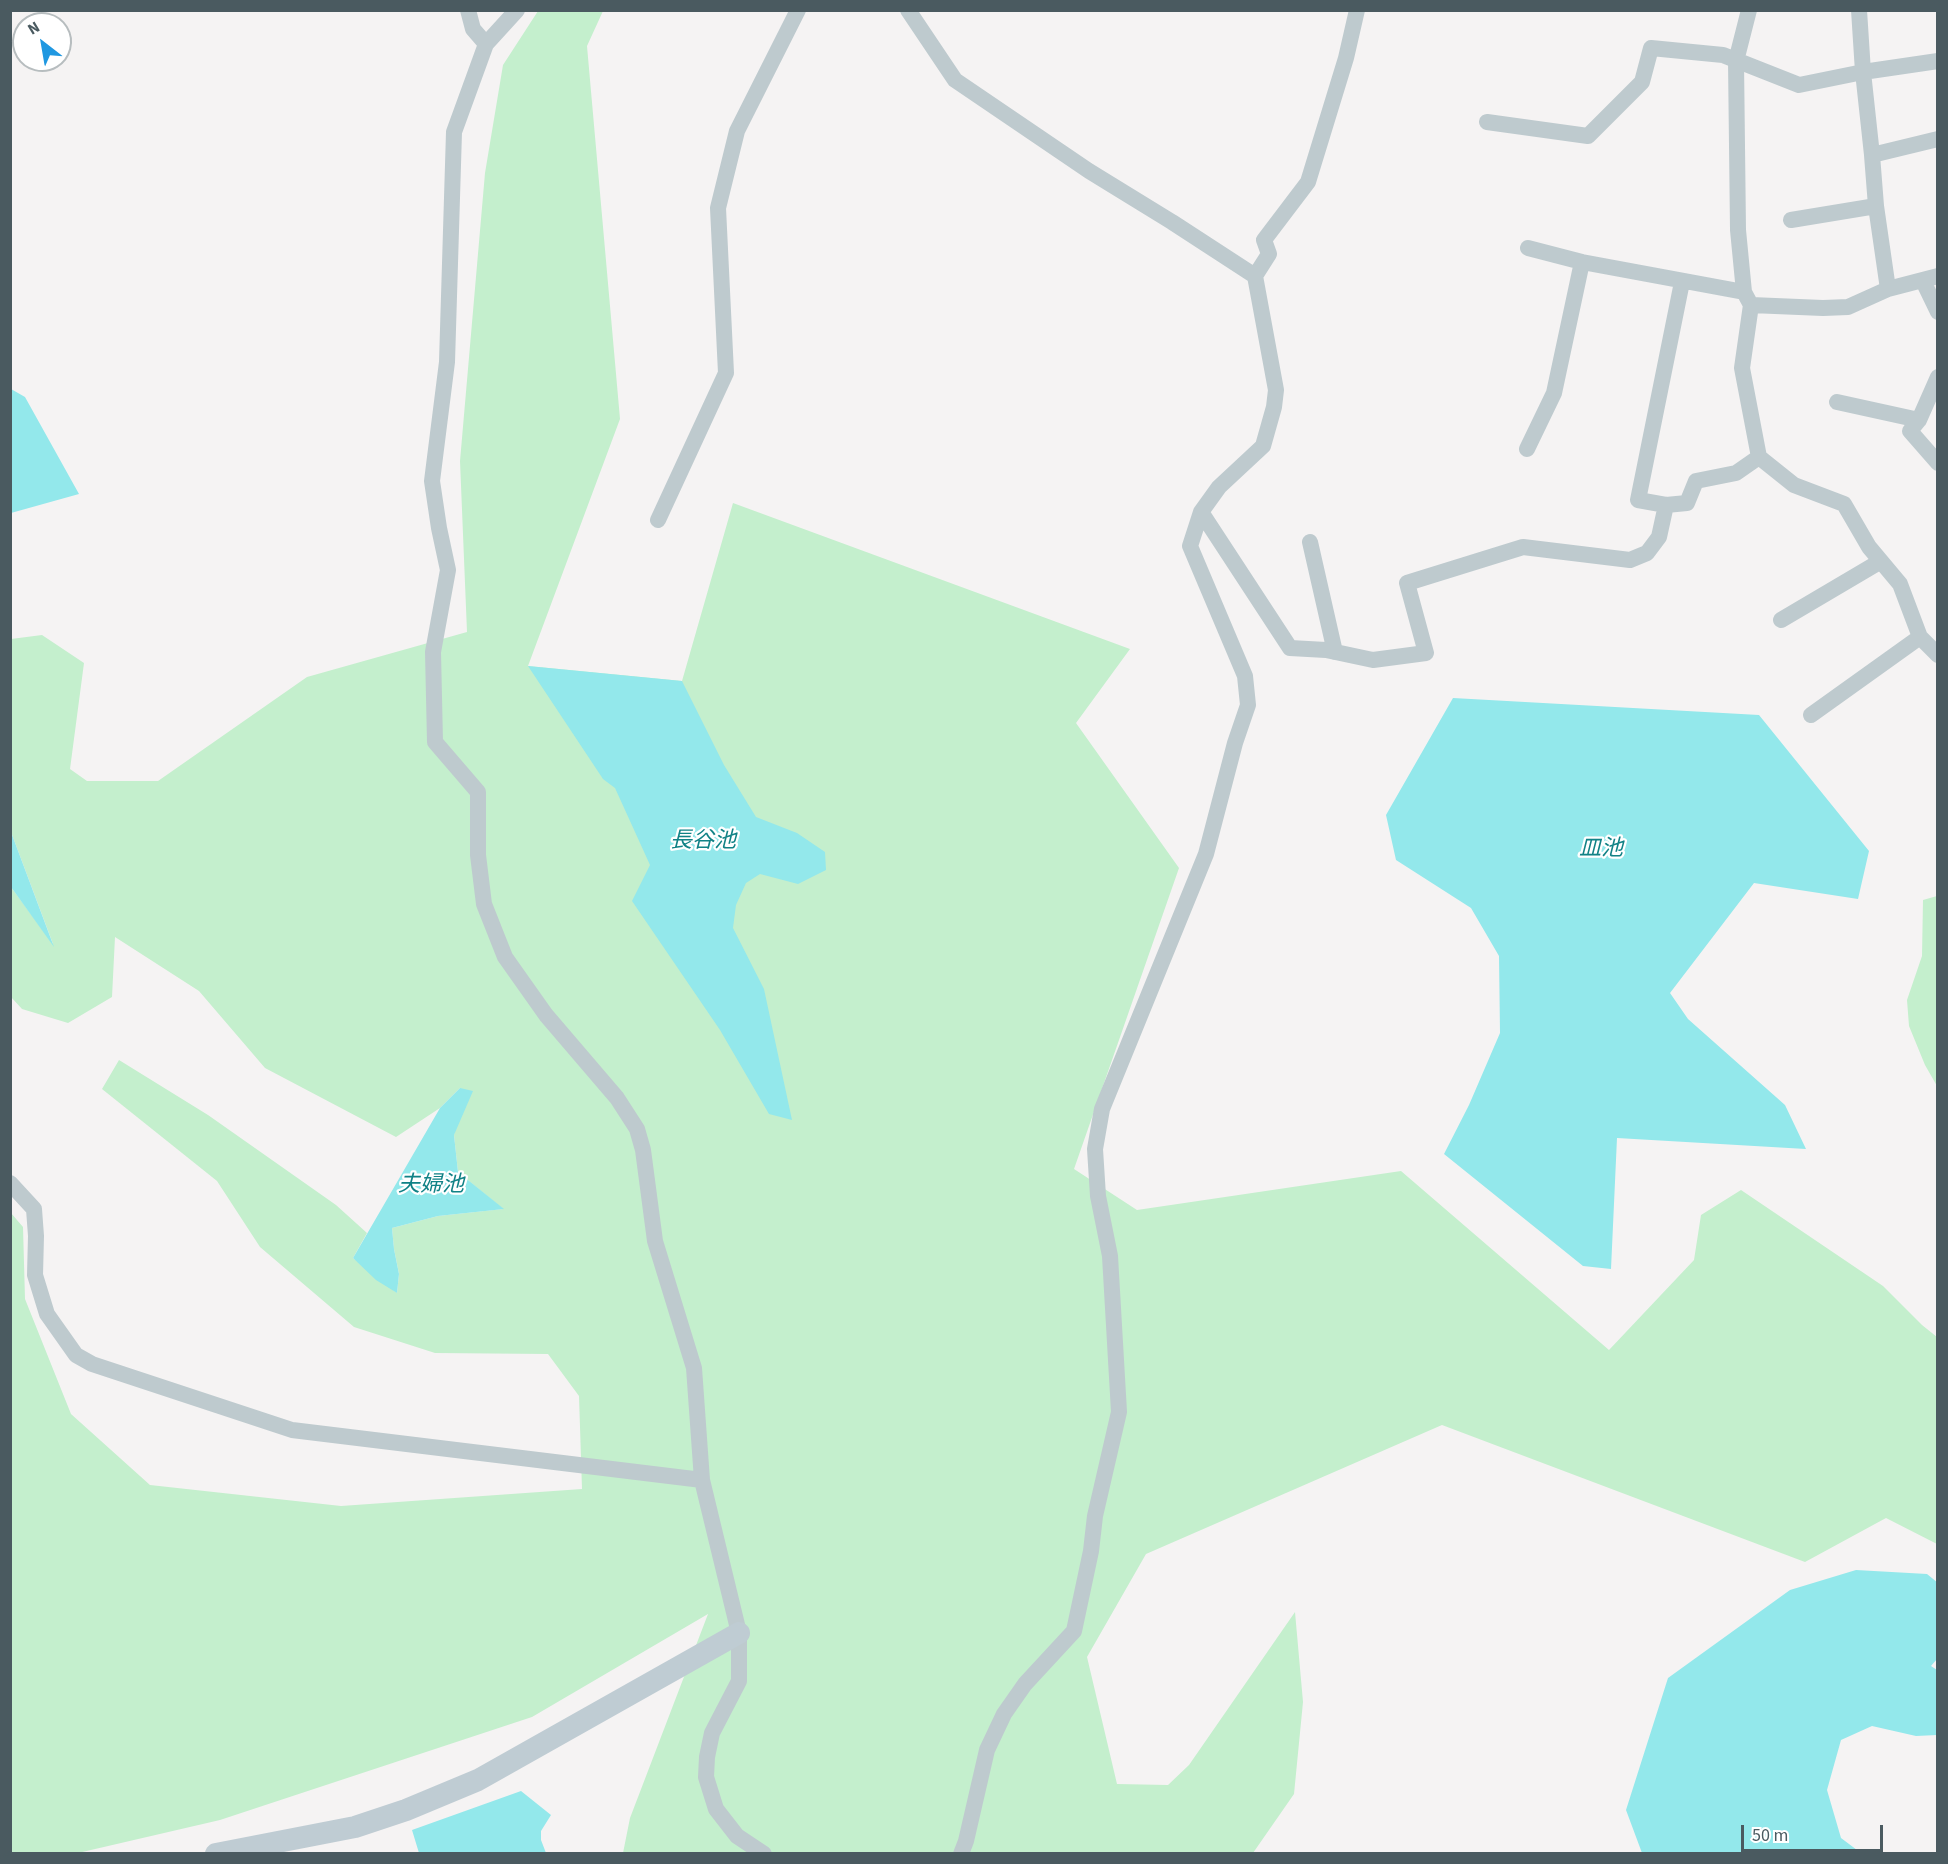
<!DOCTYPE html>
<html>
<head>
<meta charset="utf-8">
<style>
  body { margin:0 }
  #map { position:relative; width:1948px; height:1864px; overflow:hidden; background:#f5f3f3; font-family:"Source Sans 3",sans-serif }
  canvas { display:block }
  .frame { position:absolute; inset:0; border:12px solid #4a5a60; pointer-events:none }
  .north { position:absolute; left:12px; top:12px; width:60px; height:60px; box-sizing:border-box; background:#fff; border:2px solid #b7bdbf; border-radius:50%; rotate:329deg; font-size:16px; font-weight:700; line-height:24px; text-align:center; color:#4a5a60 }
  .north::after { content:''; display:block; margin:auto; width:21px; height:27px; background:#2098e1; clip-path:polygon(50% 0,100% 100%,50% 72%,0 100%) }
  .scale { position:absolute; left:1741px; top:1825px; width:142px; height:27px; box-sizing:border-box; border:3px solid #4a5a60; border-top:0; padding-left:8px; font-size:18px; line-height:21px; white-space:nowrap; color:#4a5a60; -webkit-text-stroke:4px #fff; paint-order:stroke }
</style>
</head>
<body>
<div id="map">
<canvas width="1948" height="1864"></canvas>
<div class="frame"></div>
<div class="north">N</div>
<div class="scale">50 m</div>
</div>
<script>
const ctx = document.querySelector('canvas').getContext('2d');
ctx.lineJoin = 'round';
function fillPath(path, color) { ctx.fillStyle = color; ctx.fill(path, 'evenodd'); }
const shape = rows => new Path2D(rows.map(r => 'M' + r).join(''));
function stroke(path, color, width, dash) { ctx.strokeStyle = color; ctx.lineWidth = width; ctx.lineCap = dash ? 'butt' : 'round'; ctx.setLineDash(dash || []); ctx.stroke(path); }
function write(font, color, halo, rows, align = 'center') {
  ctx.font = font + ' "Source Sans 3","Noto Sans JP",sans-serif'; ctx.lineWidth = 4.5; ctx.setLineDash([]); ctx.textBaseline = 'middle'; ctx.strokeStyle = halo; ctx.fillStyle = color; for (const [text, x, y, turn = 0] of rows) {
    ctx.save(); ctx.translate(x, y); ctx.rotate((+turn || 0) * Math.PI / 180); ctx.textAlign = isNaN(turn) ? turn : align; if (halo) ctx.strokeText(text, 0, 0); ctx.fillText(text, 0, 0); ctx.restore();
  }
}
const green = shape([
  [538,11,603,11,587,46,620,419,528,666,682,681,733,503,1130,649,1076,723,1179,868,1074,1169,1137,1210,1401,1171,1609,1350,1694,1260,1701,1215,1741,1190,1883,1286,1922,1325,1937,1337,1937,1544,1886,1518,1805,1562,1442,1425,1146,1554,1087,1657,1117,1784,1168,1785,1189,1765,1295,1612,1303,1702,1294,1794,1253,1853,623,1853,630,1818,708,1614,532,1717,220,1820,78,1853,11,1853,11,1213,23,1227,25,1299,71,1414,150,1485,341,1506,582,1489,579,1396,548,1354,435,1353,354,1327,260,1247,217,1181,102,1089,119,1060,208,1115,336,1205,367,1233,353,1258,397,1293,399,1274,394,1249,392,1228,438,1216,503,1209,458,1172,454,1135,460,1088,440,1108,396,1137,265,1068,199,991,115,937,112,997,68,1023,22,1009,11,997,11,887,53,944,11,832,11,639,42,635,84,663,70,769,87,781,158,781,307,677,467,632,460,461,485,173,503,65],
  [1937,896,1938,896,1937,1086,1925,1065,1909,1026,1907,1000,1922,956,1923,900]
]);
const water = shape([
  [11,389,25,397,79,494,11,513],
  [528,666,682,681,724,765,756,817,797,833,825,852,826,870,798,884,760,874,746,883,736,905,733,928,764,989,792,1120,769,1114,720,1030,632,901,650,865,615,788,603,779],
  [1453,698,1759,715,1869,851,1858,899,1754,883,1670,993,1688,1019,1785,1105,1806,1149,1617,1138,1611,1269,1583,1266,1444,1154,1469,1105,1500,1033,1499,956,1471,908,1396,860,1386,815],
  [11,832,54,947,11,887],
  [460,1088,473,1091,454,1135,458,1172,504,1209,438,1216,392,1228,394,1249,399,1274,397,1293,376,1280,353,1258,440,1108],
  [1856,1570,1927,1574,1938,1583,1937,1659,1931,1666,1937,1670,1937,1735,1916,1736,1872,1726,1841,1740,1827,1790,1841,1838,1861,1853,1642,1853,1626,1810,1668,1678,1790,1590],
  [521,1791,551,1815,541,1831,541,1840,546,1853,419,1853,412,1830]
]);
const street = shape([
  [468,10,473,29,486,44,454,132,447,362,432,481,439,528,448,570,433,652,435,742,478,792,478,855,484,904,505,957,546,1015,617,1098,637,1129,643,1150,655,1241,694,1368,702,1480,739,1633,739,1681,712,1733,707,1757,706,1777,716,1809,737,1836,764,1854],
  [908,10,955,80,1089,171,1172,222,1255,276],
  [1749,10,1736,61,1738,230,1744,292,1751,305,1742,368,1759,457,1794,485,1844,504,1869,547,1900,584,1920,637,1938,655],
  [1859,10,1863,72,1872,155,1876,206,1888,289],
  [486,44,517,10],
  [1487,122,1588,136,1642,82,1651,48,1723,55,1799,85,1863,72,1938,61],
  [1872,155,1938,139],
  [1791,220,1876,206],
  [1528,248,1582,262,1744,292],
  [1923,281,1938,312],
  [1751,305,1823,308,1848,307,1888,289,1938,276],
  [1938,377,1919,420,1910,431,1938,463],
  [1837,402,1919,420],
  [1527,449,1554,393,1582,262],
  [1666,505,1638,500,1682,282],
  [1201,512,1290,648,1326,650,1373,660,1426,653,1407,583,1523,547,1630,560,1647,553,1659,537,1666,505,1687,503,1696,481,1736,473,1759,457],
  [658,520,726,373,718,208,737,131,798,10],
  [1310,542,1335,652],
  [1781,620,1881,561],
  [1811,715,1920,637],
  [10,1183,34,1209,36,1236,35,1275,47,1314,76,1355,92,1364,292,1430,702,1480],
  [961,1854,966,1841,987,1750,1004,1714,1025,1684,1074,1631,1091,1551,1095,1516,1119,1412,1110,1256,1098,1196,1095,1149,1102,1109,1206,854,1235,743,1248,705,1245,676,1190,546,1201,512,1219,487,1263,446,1274,407,1276,390,1255,276,1269,254,1264,240,1308,182,1346,58,1357,10]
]);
const secondary = shape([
  [216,1854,355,1827,406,1810,478,1780,739,1633]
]);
const waterNames = [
  ["長谷池",703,842],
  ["皿池",1601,850],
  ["夫婦池",431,1186]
];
fillPath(green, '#c4efcd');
fillPath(water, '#93e8eb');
stroke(street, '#becace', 16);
stroke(secondary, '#bfccd3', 22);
write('italic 22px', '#118286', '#fff', waterNames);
</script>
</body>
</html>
